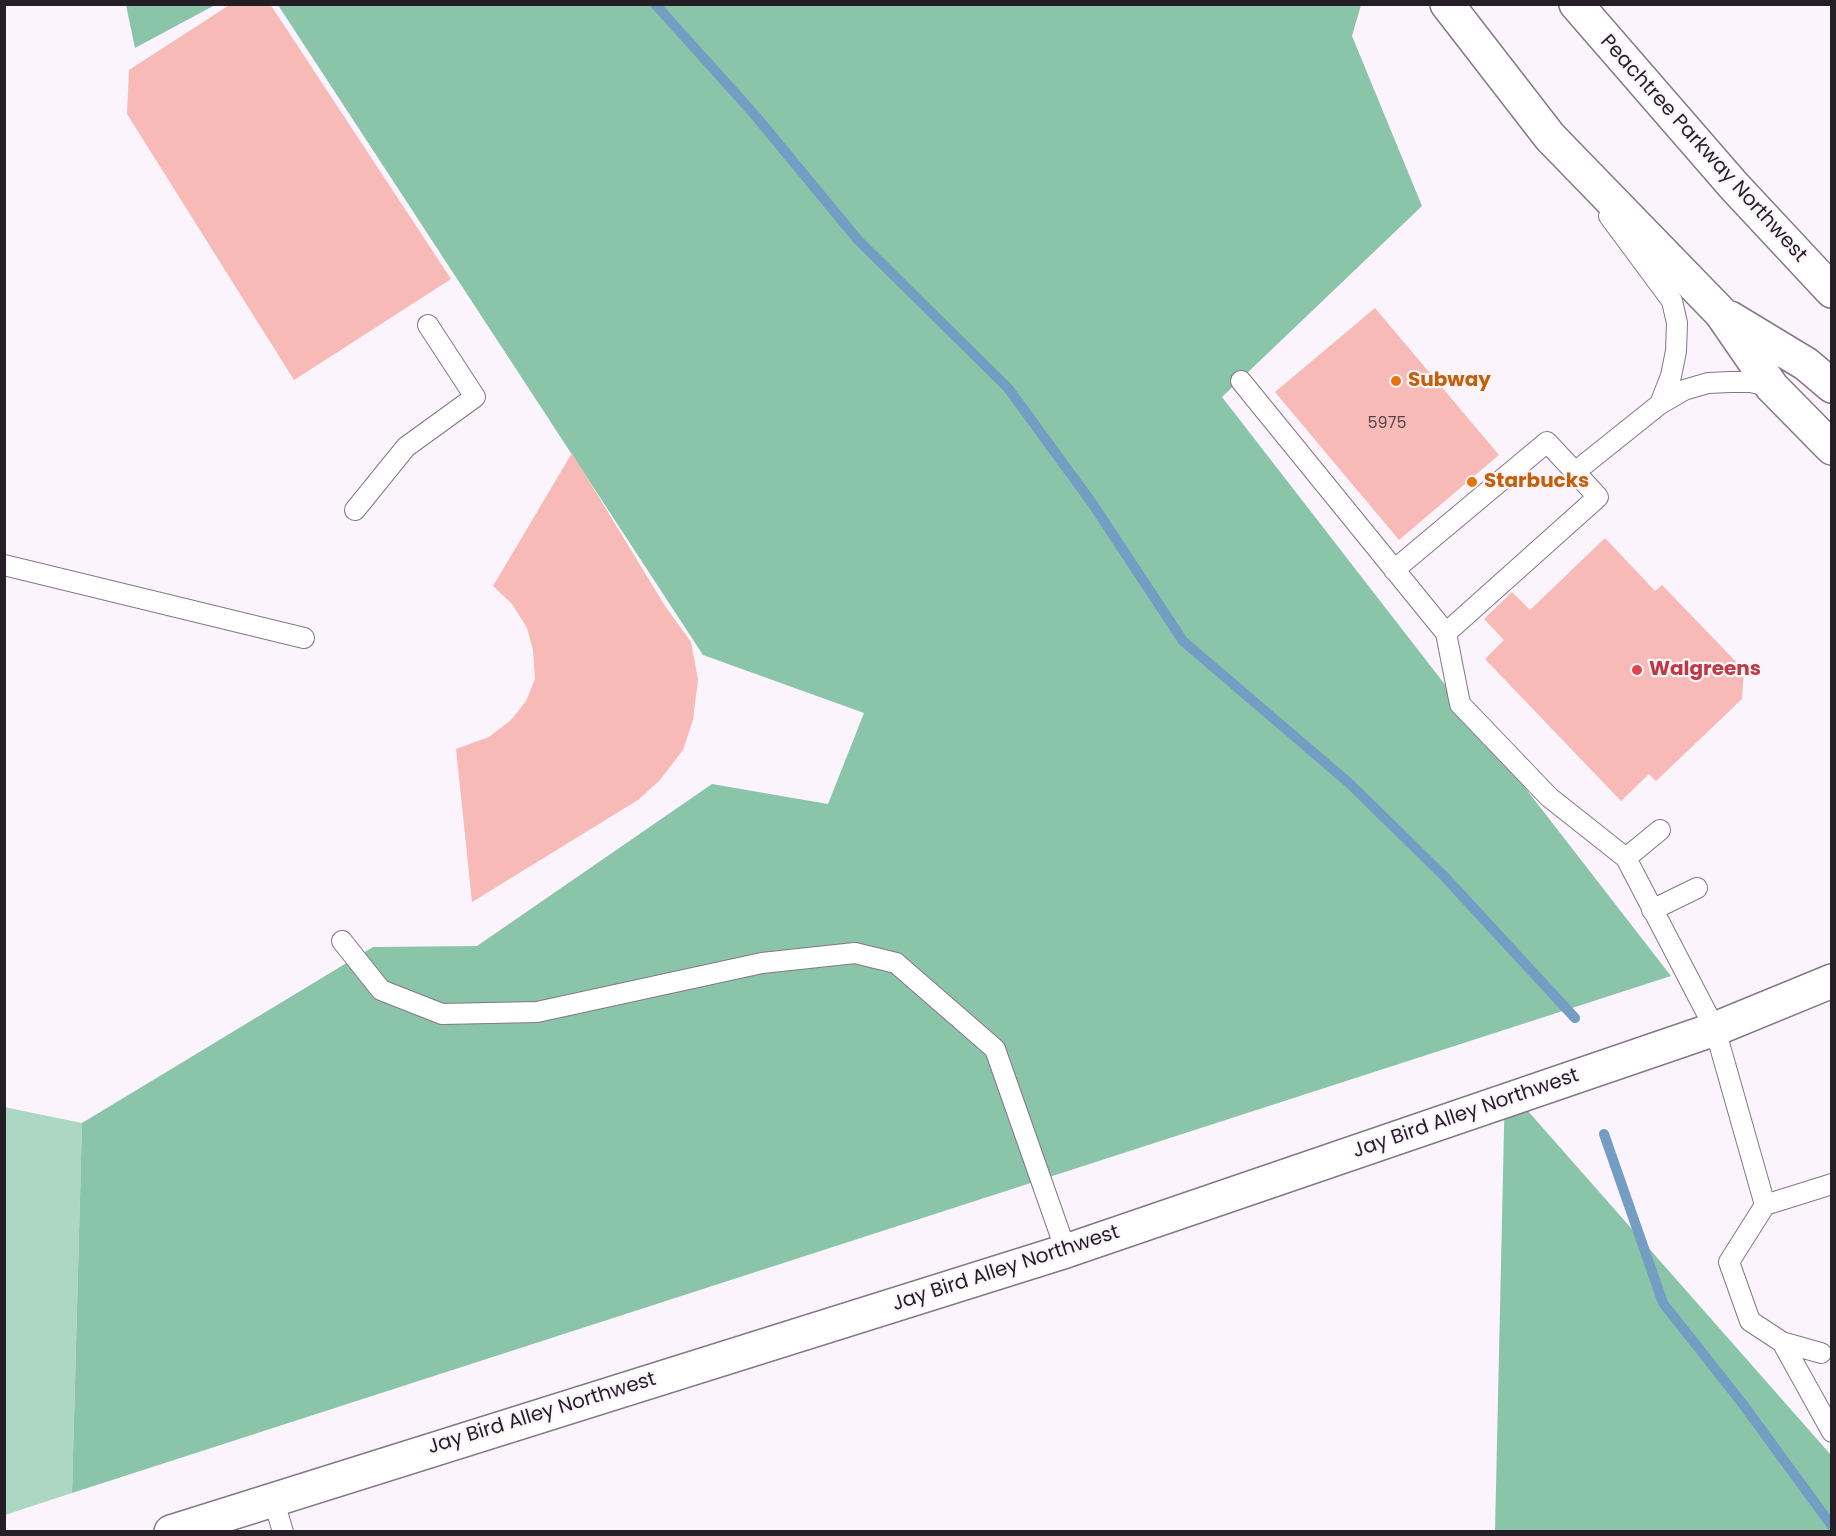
<!DOCTYPE html>
<html>
<head>
<meta charset="utf-8">
<style>
  body { margin:0 }
  #map { position:relative; width:1836px; height:1536px; overflow:hidden; background:#fbf4fc; font-family:Poppins,sans-serif }
  canvas { display:block }
  .frame { position:absolute; inset:0; border:6px solid #241e25; pointer-events:none }
</style>
</head>
<body>
<div id="map">
<canvas width="1836" height="1536"></canvas>
<div class="frame"></div>
</div>
<script>
const ctx = document.querySelector('canvas').getContext('2d');
ctx.lineJoin = 'round';
function fillPath(path, color) { ctx.fillStyle = color; ctx.fill(path, 'evenodd'); }
const shape = rows => new Path2D(rows.map(r => 'M' + r).join(''));
function stroke(path, color, width, dash) { ctx.strokeStyle = color; ctx.lineWidth = width; ctx.lineCap = dash ? 'butt' : 'round'; ctx.setLineDash(dash || []); ctx.stroke(path); }
function write(font, color, halo, rows, align = 'center') {
  ctx.font = font + ' Poppins,sans-serif'; ctx.lineWidth = 4.5; ctx.setLineDash([]); ctx.textBaseline = 'middle'; ctx.strokeStyle = halo; ctx.fillStyle = color; for (const [text, x, y, turn = 0] of rows) {
    ctx.save(); ctx.translate(x, y); ctx.rotate((+turn || 0) * Math.PI / 180); ctx.textAlign = isNaN(turn) ? turn : align; if (halo) ctx.strokeText(text, 0, 0); ctx.fillText(text, 0, 0); ctx.restore();
  }
}
const green = shape([
  [4,1107,82,1123,72,1493,5,1515]
]);
const forest = shape([
  [126,5,126,4,215,5,135,48],
  [278,5,1361,5,1352,36,1422,206,1222,397,1671,976,72,1493,82,1123,373,947,477,946,712,784,828,804,864,713,703,655],
  [1505,1085,1831,1455,1832,1531,1495,1532]
]);
const stream = shape([
  [655,4,754,114,858,240,1008,388,1092,503,1183,641,1349,783,1443,875,1575,1018],
  [1604,1134,1663,1303,1742,1403,1832,1526]
]);
const building = shape([
  [231,4,270,4,451,279,294,380,127,114,129,70],
  [1375,308,1499,455,1399,540,1275,392],
  [572,453,665,606,691,642,698,680,693,720,683,750,659,781,638,800,472,902,456,749,489,737,511,720,526,701,535,679,533,650,527,628,512,604,493,586],
  [1605,538,1655,591,1662,585,1744,670,1742,699,1656,781,1649,774,1621,801,1485,659,1504,640,1484,619,1512,592,1530,610]
]);
const lane = shape([
  [1609,216,1672,301,1677,323,1676,351,1671,376,1660,404],
  [1241,381,1446,633,1460,704,1549,797,1626,858,1715,1029,1765,1205],
  [355,510,406,447,475,397,428,325],
  [4,565,304,638],
  [1394,570,1547,442,1575,472,1660,404,1684,390,1708,383,1730,382,1751,382,1772,387],
  [1446,633,1598,497,1575,472],
  [1626,858,1660,830],
  [1652,910,1697,888],
  [342,941,381,990,442,1014,537,1012,762,963,855,953,896,963,995,1049,1066,1251],
  [1782,1342,1832,1432],
  [1821,1353,1782,1342,1750,1321,1729,1262,1765,1205,1832,1184],
  [273,1498,283,1532]
]);
const secondary = shape([
  [171,1532,1066,1251,1715,1029,1832,981]
]);
const highway = shape([
  [1447,4,1550,137,1721,313,1772,387,1832,448],
  [1576,4,1734,186,1832,291],
  [1730,318,1806,364,1832,386]
]);
const markers = [
  [1396,381,6,"#e8710a"],
  [1472,482,6,"#e8710a"],
  [1637,670,6,"#e0444e"]
];
const numberNames = [
  ["5975",1387,424]
];
const streetNames = [
  ["Peachtree Parkway Northwest",1703,149,48],
  ["Jay Bird Alley Northwest",1466,1114,-19],
  ["Jay Bird Alley Northwest",1006,1269,-18],
  ["Jay Bird Alley Northwest",542,1414,-17]
];
const foodNames = [
  ["Subway",1408,381],
  ["Starbucks",1484,482]
];
const healthNames = [
  ["Walgreens",1649,670]
];
fillPath(green, '#acd8c3');
fillPath(forest, '#8ac5a9');
stroke(stream, '#739dc2', 10);
fillPath(building, '#f7bab6');
stroke(lane, '#857688', 22);
stroke(secondary, '#857688', 36);
stroke(highway, '#857688', 36);
stroke(lane, '#fff', 20);
stroke(secondary, '#fff', 33);
stroke(highway, '#fff', 33);
for (const [x, y, r, color] of markers) { const dot = new Path2D(); dot.arc(x, y, r, 0, 2 * Math.PI); ctx.fillStyle = color; ctx.fill(dot); stroke(dot, '#fbf4fc', 2); }
write('16px', '#594549', null, numberNames);
write('20px', '#241e25', '#fbf4fc', streetNames);
write('bold 20px', '#c56008', '#fbf4fc', foodNames, 'left');
write('bold 20px', '#be3a42', '#fbf4fc', healthNames, 'left');
</script>
</body>
</html>
